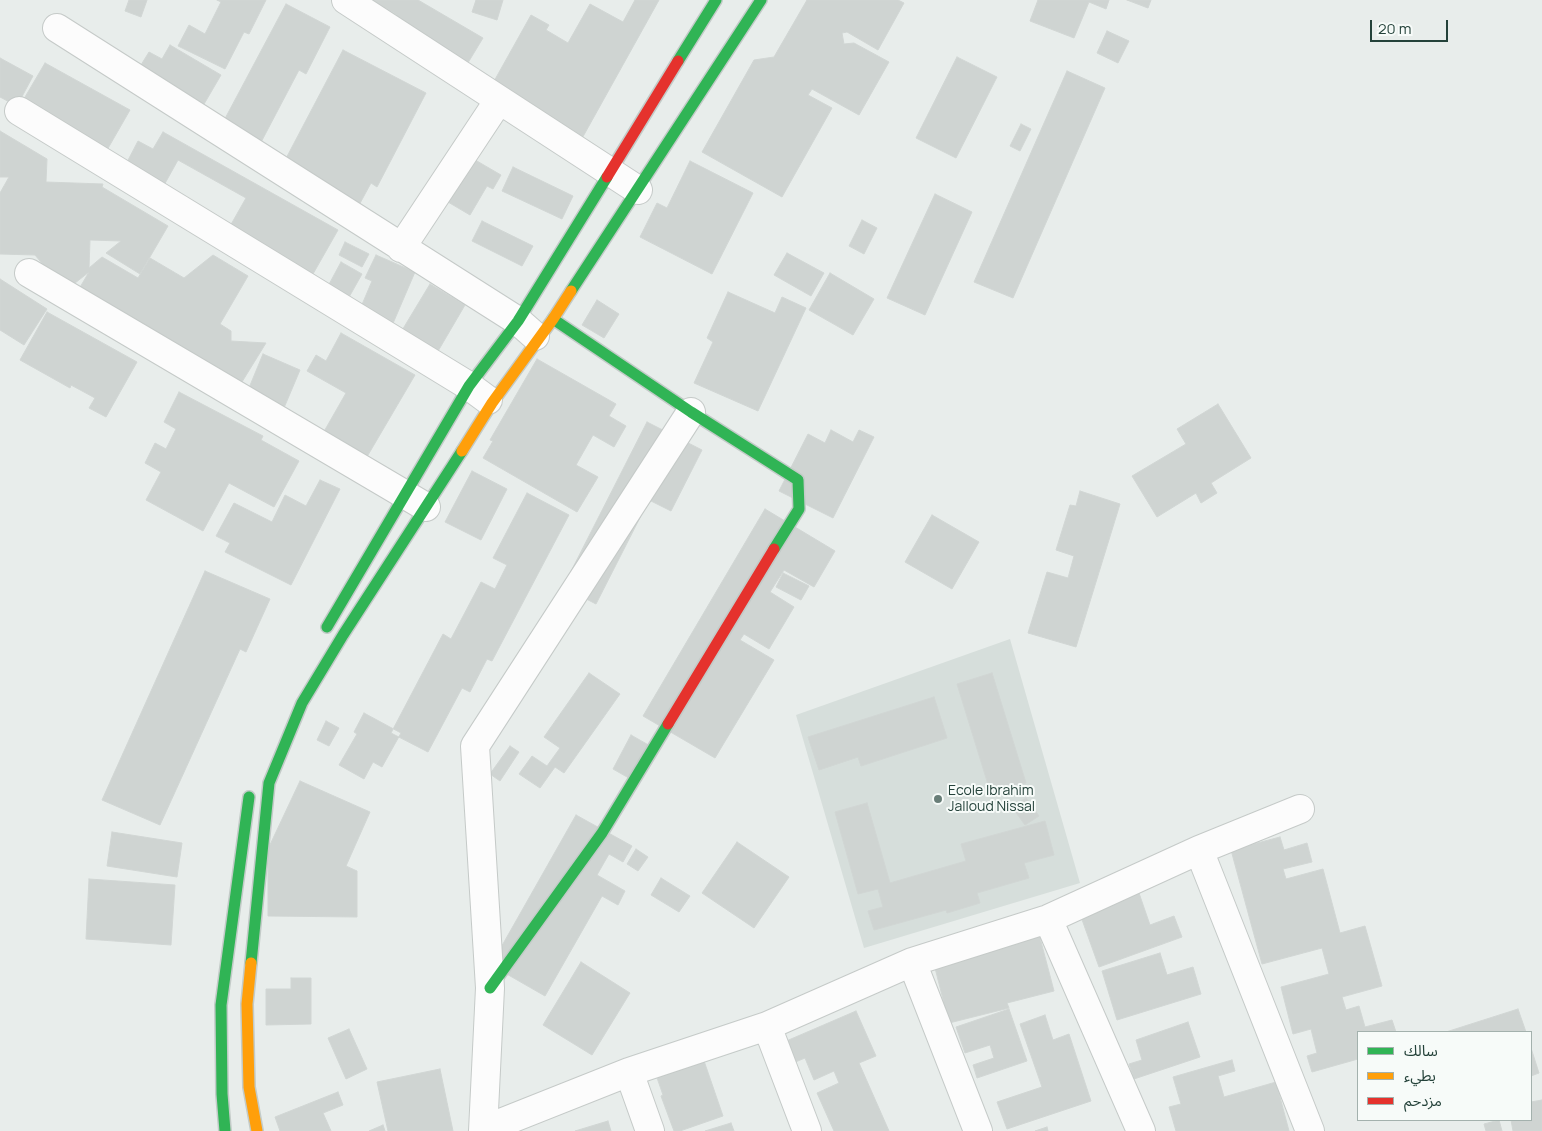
<!DOCTYPE html>
<html>
<head>
<meta charset="utf-8">
<style>
  body { margin:0 }
  #map { position:relative; width:1542px; height:1131px; overflow:hidden; background:#e8edeb; font-family:Manrope,"Noto Sans Arabic",sans-serif }
  canvas { display:block }
  .legend { position:absolute; left:1357px; top:1031px; width:175px; height:90px; box-sizing:border-box; background:#f7fbf9; border:1px solid #a3b1ad; margin:0; padding:6px 9px; list-style:none; font-size:15px; color:#24423a }
  .legend li { display:flex; align-items:center; gap:10px; height:25px }
  .legend b { width:25px; border:1px solid #a3b1ad }
  .scale { position:absolute; left:1370px; top:20px; width:78px; height:22px; box-sizing:border-box; border:2px solid #24423a; border-top:0; padding-left:6px; font-size:15px; line-height:18px; white-space:nowrap; color:#24423a; -webkit-text-stroke:4px #f7fbf9; paint-order:stroke }
</style>
</head>
<body>
<div id="map">
<canvas width="1542" height="1131"></canvas>
<ul class="legend">
<li><b style="height:6px;background:#30b455"></b>سالك</li>
<li><b style="height:6px;background:#ff9f0a"></b>بطيء</li>
<li><b style="height:6px;background:#e5322d"></b>مزدحم</li>
</ul>
<div class="scale">20 m</div>
</div>
<script>
const ctx = document.querySelector('canvas').getContext('2d');
ctx.lineJoin = 'round';
function fillPath(path, color) { ctx.fillStyle = color; ctx.fill(path, 'evenodd'); }
const shape = rows => new Path2D(rows.map(r => 'M' + r).join(''));
function stroke(path, color, width, dash) { ctx.strokeStyle = color; ctx.lineWidth = width; ctx.lineCap = dash ? 'butt' : 'round'; ctx.setLineDash(dash || []); ctx.stroke(path); }
function write(font, color, halo, rows, align = 'center') {
  ctx.font = font + ' Manrope,sans-serif'; ctx.lineWidth = 4; ctx.setLineDash([]); ctx.textBaseline = 'middle'; ctx.strokeStyle = halo; ctx.fillStyle = color; for (const [text, x, y, turn = 0] of rows) {
    ctx.save(); ctx.translate(x, y); ctx.rotate((+turn || 0) * Math.PI / 180); ctx.textAlign = isNaN(turn) ? turn : align; if (halo) ctx.strokeText(text, 0, 0); ctx.fillText(text, 0, 0); ctx.restore();
  }
}
const built = shape([
  [1010,639,1080,883,864,948,796,715]
]);
const building = shape([
  [129,0,147,0,141,17,125,11,129,0],
  [217,0,266,0,249,34,244,32,225,69,178,46,189,25,205,34,221,2,217,0],
  [371,0,418,0,483,38,466,66,392,22,397,15,371,0],
  [476,0,503,0,497,20,472,12,476,0],
  [635,0,659,0,580,142,488,92,531,15,549,25,546,30,568,43,590,4,623,22,635,0],
  [807,0,898,0,904,3,878,50,847,32,842,33,844,44,854,43,889,62,859,115,812,89,808,95,832,108,782,197,702,152,754,60,774,57,807,0],
  [1038,0,1109,0,1106,9,1089,2,1074,38,1030,21,1038,0],
  [1127,0,1151,0,1148,8,1127,0],
  [286,4,330,27,306,74,299,70,258,148,220,128,286,4],
  [1107,31,1129,41,1118,63,1097,53,1107,31],
  [170,45,221,75,200,111,136,73,149,52,162,59,170,45],
  [343,50,426,93,377,187,371,183,358,207,282,166,343,50],
  [957,57,997,77,956,158,916,138,957,57],
  [0,58,33,76,17,106,0,97,0,58],
  [45,63,130,110,103,157,18,109,45,63],
  [1067,71,1105,88,1013,298,974,282,1067,71],
  [1021,124,1031,129,1020,151,1010,146,1021,124],
  [0,131,47,159,46,182,103,184,102,187,168,226,140,274,106,253,121,241,90,240,89,268,102,257,138,278,150,258,184,278,213,255,248,276,220,324,231,331,231,341,266,343,237,390,76,294,89,272,65,291,35,255,0,254,0,193,9,177,0,177,0,131],
  [163,132,338,230,309,281,225,235,246,198,178,160,163,187,125,166,138,141,153,149,163,132],
  [470,157,501,175,493,189,487,186,470,215,448,202,466,171,470,157],
  [690,161,753,193,712,274,640,237,657,203,667,208,690,161],
  [513,167,573,196,562,219,502,191,513,167],
  [935,194,972,212,925,315,887,298,935,194],
  [862,220,877,228,864,254,849,246,862,220],
  [482,221,533,246,522,266,472,241,482,221],
  [345,242,369,254,362,267,339,255,345,242],
  [787,253,824,273,811,296,774,275,787,253],
  [376,255,415,272,391,328,358,314,372,281,365,278,376,255],
  [341,262,362,274,348,299,327,288,341,262],
  [830,273,874,299,853,335,809,310,830,273],
  [0,279,47,309,24,345,0,330,0,279],
  [430,284,465,305,434,358,398,337,430,284],
  [728,292,775,313,782,297,806,308,758,411,694,383,713,342,707,338,728,292],
  [597,300,619,314,604,338,582,325,597,300],
  [47,312,137,362,106,417,89,408,95,398,71,385,70,388,20,360,47,312],
  [341,333,415,375,361,467,318,442,346,393,307,371,316,355,326,361,341,333],
  [263,354,300,370,281,415,244,400,263,354],
  [537,359,616,404,609,416,626,426,614,447,593,435,576,465,598,477,577,512,483,458,493,441,490,440,537,359],
  [179,392,263,436,261,440,299,461,274,507,229,483,203,531,146,500,161,472,145,463,155,443,166,449,176,429,164,422,179,392],
  [1218,404,1251,458,1211,483,1217,493,1201,503,1196,493,1157,517,1132,476,1186,444,1177,429,1218,404],
  [647,422,702,450,671,511,649,500,596,604,563,587,647,422],
  [831,430,853,442,859,430,874,437,833,518,779,491,808,434,825,443,831,430],
  [472,471,507,489,481,540,445,522,472,471],
  [320,480,340,489,291,585,225,552,230,543,216,536,234,503,272,522,285,495,306,506,320,480],
  [1080,491,1120,504,1076,647,1028,633,1047,572,1068,578,1074,556,1056,550,1070,505,1076,506,1080,491],
  [527,493,569,515,492,661,487,659,470,692,462,688,428,752,391,733,443,634,451,639,481,582,495,589,507,565,493,558,527,493],
  [765,509,835,551,814,587,784,570,770,592,794,607,769,649,744,634,740,640,774,660,715,758,643,716,765,509],
  [932,515,979,542,952,589,905,562,932,515],
  [205,571,270,599,246,652,240,649,160,825,102,800,205,571],
  [783,573,809,586,801,600,776,587,783,573],
  [589,673,620,694,564,773,555,767,540,788,519,774,532,756,547,766,560,748,544,737,589,673],
  [992,673,1026,783,991,794,957,684,992,673],
  [934,697,947,738,861,766,858,757,819,770,808,737,934,697],
  [364,713,401,733,382,767,373,762,364,779,339,765,357,734,354,732,364,713],
  [326,721,339,728,329,746,317,740,326,721],
  [631,735,652,747,634,781,613,769,631,735],
  [510,746,519,752,500,781,490,774,510,746],
  [300,781,370,812,346,866,357,871,357,917,268,916,268,849,300,781],
  [1026,798,1039,816,1025,825,1012,807,1026,798],
  [867,803,890,883,966,861,961,844,1045,821,1054,855,1024,863,1029,878,977,893,980,903,947,913,946,910,874,930,868,911,883,907,878,889,858,894,835,812,867,803],
  [576,815,632,846,623,862,609,854,597,875,625,891,618,905,602,896,545,996,491,965,576,815],
  [112,832,182,843,177,877,107,866,112,832],
  [1280,837,1284,850,1307,843,1312,862,1283,869,1286,879,1323,869,1340,933,1365,926,1382,986,1342,997,1346,1010,1359,1006,1365,1027,1392,1020,1396,1032,1358,1032,1358,1059,1312,1072,1307,1056,1317,1053,1311,1029,1293,1034,1281,987,1329,974,1322,948,1262,964,1231,850,1280,837],
  [737,842,789,877,754,928,702,893,737,842],
  [636,849,648,857,638,871,627,864,636,849],
  [661,878,690,896,679,912,651,895,661,878],
  [89,879,175,885,171,945,86,939,89,879],
  [1139,893,1150,925,1174,916,1182,937,1099,967,1080,914,1139,893],
  [1039,934,1054,991,1007,1003,1009,1008,949,1023,933,960,1039,934],
  [1160,953,1167,975,1193,967,1201,994,1117,1020,1102,971,1160,953],
  [581,962,630,993,592,1055,543,1025,581,962],
  [291,978,311,978,311,1024,266,1025,266,989,291,989,291,978],
  [1009,1009,1027,1061,977,1078,973,1065,994,1058,990,1045,965,1053,956,1027,1009,1009],
  [1518,1009,1526,1032,1446,1032,1518,1009],
  [856,1011,876,1056,859,1063,889,1131,834,1131,817,1093,839,1083,834,1071,814,1080,805,1058,793,1063,784,1042,856,1011],
  [1045,1015,1053,1040,1069,1034,1091,1101,1007,1129,997,1102,1042,1087,1020,1024,1045,1015],
  [1188,1022,1200,1057,1134,1079,1129,1064,1142,1060,1136,1040,1188,1022],
  [349,1029,367,1069,346,1079,328,1038,349,1029],
  [1531,1048,1539,1073,1531,1076,1531,1048],
  [702,1055,723,1116,680,1131,674,1131,661,1096,663,1095,655,1072,702,1055],
  [1232,1060,1235,1071,1218,1076,1224,1097,1276,1082,1289,1131,1176,1131,1169,1107,1181,1104,1173,1077,1232,1060],
  [440,1069,453,1131,388,1131,377,1082,440,1069],
  [338,1092,343,1105,323,1113,331,1131,280,1131,275,1117,338,1092],
  [1542,1100,1542,1131,1513,1131,1511,1120,1531,1120,1531,1102,1542,1100],
  [1499,1120,1502,1131,1486,1131,1484,1124,1499,1120],
  [608,1121,611,1131,575,1131,608,1121],
  [731,1123,734,1131,705,1131,731,1123],
  [383,1125,385,1131,369,1131,383,1125],
  [1047,1127,1048,1131,1035,1131,1047,1127]
]);
const street = shape([
  [346,0,638,190],
  [57,28,518,321,535,336],
  [19,111,469,386,488,400],
  [401,248,499,100],
  [29,273,426,507],
  [1199,850,1310,1131],
  [1048,919,1141,1131],
  [912,962,978,1131],
  [767,1026,807,1131],
  [629,1072,650,1131],
  [483,1130,629,1072,767,1026,912,962,1048,919,1199,850,1300,809],
  [483,1131,490,988,475,746,691,412]
]);
const fast = shape([
  [678,61,716,0],
  [571,291,761,0],
  [553,319,691,412,798,480,799,509,774,549],
  [327,627,469,386,518,321,607,177],
  [251,963,269,783,302,703,343,635,462,451],
  [490,988,602,833,668,724],
  [225,1131,222,1094,221,1005,249,797]
]);
const slow = shape([
  [462,451,492,403,553,319,571,291],
  [251,963,247,1004,249,1087,257,1131]
]);
const jam = shape([
  [607,177,678,61],
  [668,724,774,549]
]);
const markers = [
  [938,799,5,"#697e78"]
];
const poiNames = [
  ["Ecole Ibrahim",948,791],
  ["Jalloud Nissal",948,807]
];
fillPath(built, '#d6dedb');
fillPath(building, '#cfd4d2');
stroke(building, '#d1d6d4', 1);
stroke(street, '#c5cac8', 30);
stroke(fast, '#c3cbc8', 14);
stroke(slow, '#c3cbc8', 14);
stroke(jam, '#c3cbc8', 14);
stroke(street, '#fcfcfc', 28);
stroke(fast, '#30b455', 11);
stroke(slow, '#ff9f0a', 11);
stroke(jam, '#e5322d', 11);
for (const [x, y, r, color] of markers) { const dot = new Path2D(); dot.arc(x, y, r, 0, 2 * Math.PI); ctx.fillStyle = color; ctx.fill(dot); stroke(dot, '#f7fbf9', 2); }
write('14px', '#24423a', '#f7fbf9', poiNames, 'left');
</script>
</body>
</html>
